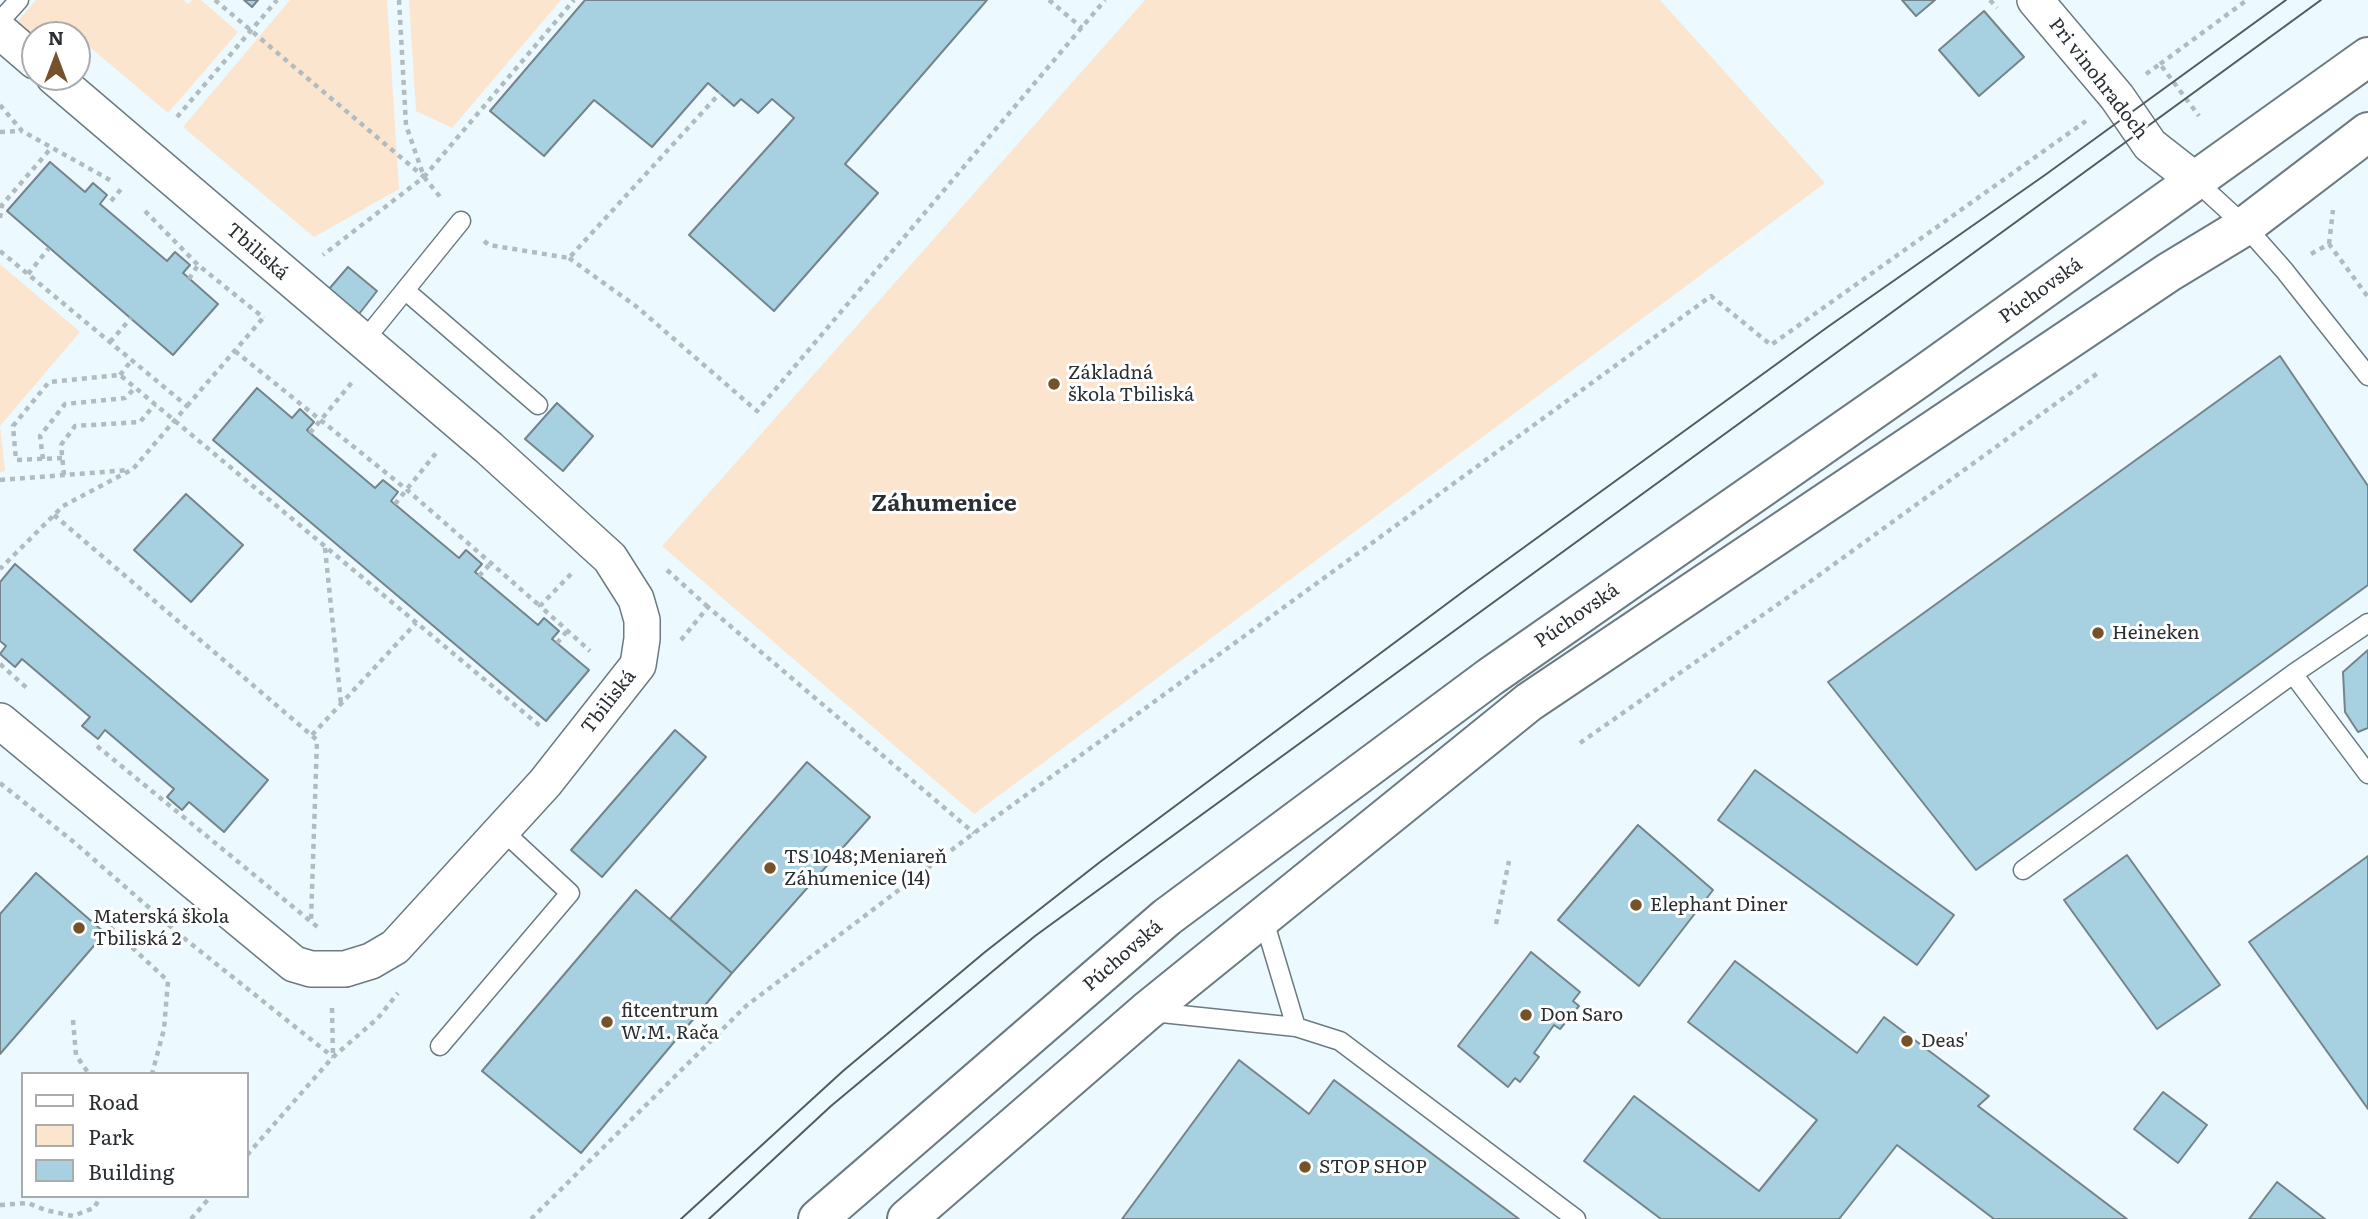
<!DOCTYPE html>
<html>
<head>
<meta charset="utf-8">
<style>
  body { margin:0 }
  #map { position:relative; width:2368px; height:1219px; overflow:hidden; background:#ecf9ff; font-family:Literata,serif }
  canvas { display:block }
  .legend { position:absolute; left:21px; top:1072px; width:228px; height:126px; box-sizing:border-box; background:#fff; border:2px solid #a9acad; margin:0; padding:9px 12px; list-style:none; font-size:21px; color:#292f32 }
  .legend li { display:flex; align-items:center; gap:14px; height:35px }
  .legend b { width:35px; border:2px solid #a9acad }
  .north { position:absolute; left:21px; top:21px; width:70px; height:70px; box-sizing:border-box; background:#fff; border:2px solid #a9acad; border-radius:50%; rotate:0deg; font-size:19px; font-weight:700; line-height:28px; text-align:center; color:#292f32 }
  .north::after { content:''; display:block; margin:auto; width:24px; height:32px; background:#75522a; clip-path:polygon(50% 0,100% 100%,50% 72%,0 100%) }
</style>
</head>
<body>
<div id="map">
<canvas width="2368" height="1219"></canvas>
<ul class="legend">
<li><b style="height:9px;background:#fff"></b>Road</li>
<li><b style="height:19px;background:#fbe5ce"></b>Park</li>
<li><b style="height:19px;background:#a7d1e1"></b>Building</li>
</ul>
<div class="north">N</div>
</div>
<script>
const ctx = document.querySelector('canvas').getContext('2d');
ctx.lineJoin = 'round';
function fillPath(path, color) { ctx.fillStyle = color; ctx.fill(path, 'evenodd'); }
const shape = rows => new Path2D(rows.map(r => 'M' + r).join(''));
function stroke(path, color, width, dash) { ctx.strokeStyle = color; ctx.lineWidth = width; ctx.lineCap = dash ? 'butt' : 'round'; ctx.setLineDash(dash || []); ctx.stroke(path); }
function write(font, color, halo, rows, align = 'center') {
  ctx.font = font + ' Literata,serif'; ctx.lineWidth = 6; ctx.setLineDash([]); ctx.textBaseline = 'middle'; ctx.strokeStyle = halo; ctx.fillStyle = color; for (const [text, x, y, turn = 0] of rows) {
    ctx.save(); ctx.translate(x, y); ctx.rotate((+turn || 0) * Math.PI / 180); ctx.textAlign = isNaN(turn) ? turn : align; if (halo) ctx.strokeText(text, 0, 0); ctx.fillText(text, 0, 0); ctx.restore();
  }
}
const green = shape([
  [36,0,183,0,189,4,192,0,201,0,238,32,168,113,59,21,46,35,35,35,35,37,18,21],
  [290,0,387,0,399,189,314,237,183,127],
  [409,0,561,0,452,128,416,111],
  [1145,0,1660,0,1825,183,974,814,662,546],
  [0,264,80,332,0,426,5,471,0,472]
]);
const building = shape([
  [244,0,258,0,252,7,244,0],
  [585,0,987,0,845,164,878,193,774,311,689,235,794,118,772,99,758,113,741,99,734,106,708,83,652,147,594,100,544,156,490,111,585,0],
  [1902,0,1935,0,1916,16,1902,0],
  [1984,11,2024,57,1979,96,1939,50,1984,11],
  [50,162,85,192,93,183,107,195,100,204,167,261,175,252,190,265,183,273,218,304,173,355,7,211,50,162],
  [348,267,377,291,359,314,329,289,348,267],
  [2280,356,2368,486,2368,585,1976,870,1828,682,2280,356],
  [257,388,292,418,300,409,314,422,307,430,310,433,375,488,383,480,398,492,391,501,459,558,466,550,482,564,475,572,538,625,544,618,559,631,552,639,589,670,546,721,213,440,257,388],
  [557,403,593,436,563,471,525,439,557,403],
  [186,494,243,545,191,602,134,550,186,494],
  [15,564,268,780,224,832,189,802,182,810,167,797,174,789,105,730,98,739,82,726,90,717,22,659,15,667,0,654,6,646,0,641,0,582,15,564],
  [2368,650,2368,728,2358,732,2345,712,2343,672,2368,650],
  [675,730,706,757,602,877,571,850,675,730],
  [807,762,870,817,732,973,670,919,807,762],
  [1755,770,1954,915,1917,965,1718,820,1755,770],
  [1638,825,1713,890,1639,986,1558,920,1638,825],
  [2127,855,2220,985,2157,1029,2064,900,2127,855],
  [2368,856,2368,1109,2249,942,2368,856],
  [36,873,105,933,0,1054,0,914,36,873],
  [636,890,732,973,581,1153,482,1071,636,890],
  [1531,952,1580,992,1573,1001,1579,1006,1560,1029,1554,1025,1534,1053,1539,1057,1520,1082,1515,1078,1508,1087,1458,1046,1531,952],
  [1735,961,1857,1053,1884,1017,1989,1096,1978,1106,2127,1219,1994,1219,1897,1145,1839,1219,1661,1219,1584,1161,1634,1096,1759,1191,1817,1120,1688,1022,1735,961],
  [1239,1060,1309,1114,1334,1080,1519,1219,1122,1219,1239,1060],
  [2163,1092,2207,1125,2178,1163,2134,1129,2163,1092],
  [2277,1182,2325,1219,2249,1219,2277,1182]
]);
const path = shape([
  [215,0,424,177,323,255],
  [399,0,406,125,424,177,574,0],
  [1049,0,1082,28],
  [1990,0,1997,8],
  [2160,64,2247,0],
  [2146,74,2160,64,2199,116],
  [0,105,22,131,110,180],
  [177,117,277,0],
  [0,132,22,131],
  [424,177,441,198],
  [111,201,122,188],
  [145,211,198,265,264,318],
  [0,218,2,205,52,147],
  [484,241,489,245,569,258,720,93],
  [2329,244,2333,210],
  [0,251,187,406,133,469,63,506,0,569],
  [2311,254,2329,244,2368,297],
  [569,258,637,307,757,411,1105,0],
  [28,274,49,248],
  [189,279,198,265],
  [110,342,131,318],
  [235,351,406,489,540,606],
  [120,375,132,360],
  [187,406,264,317],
  [310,433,353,381],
  [62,458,16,460,13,426,49,382,120,375,540,726],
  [43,459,40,436,65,404,125,398,135,388],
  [64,475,61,445,75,426,140,422,155,404],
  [0,480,129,470],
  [395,504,436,453],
  [54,515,317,740,311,921],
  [325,548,341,704],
  [667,570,708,607],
  [571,574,540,606,590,651],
  [479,576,490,564],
  [681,640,708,607,974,833],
  [557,643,568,630],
  [0,664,28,689],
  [312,735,416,623],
  [1580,743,1804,586,2098,373],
  [97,746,320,929],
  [0,783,75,843,185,939,333,1057],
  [1496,924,1509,861],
  [110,927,168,981,164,1029,152,1074],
  [332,1008,333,1057],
  [73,1020,76,1055,89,1074],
  [247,1155,333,1057,378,1018,398,993],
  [0,1205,28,1203,45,1210,73,1216,94,1208,101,1196],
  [191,1219,211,1196],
  [531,1219,746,1006,974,833,1711,296,1771,345,2086,121]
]);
const service = shape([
  [0,21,19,0],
  [2196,181,2245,226,2284,270,2368,376],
  [406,291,538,405],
  [363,342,461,221],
  [2293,674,2368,774],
  [2023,870,2293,674,2368,623],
  [1263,917,1296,1027],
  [1152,1012,1296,1027,1340,1041,1576,1219],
  [440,1046,570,893,502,830]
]);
const minor = shape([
  [2035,0,2117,97,2150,145,2196,181],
  [0,31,35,61],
  [0,721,294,964,311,969,345,969,371,961,395,947,545,783,638,665,642,639,642,620,636,599,610,558,489,448,54,77]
]);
const secondary = shape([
  [818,1219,1167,917,1490,677,1919,378,2368,57],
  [907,1219,1147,1011,1529,702,2169,272,2245,226,2368,132]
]);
const tram = shape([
  [681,1219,843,1071,985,952,1100,862,1468,588,1829,326,2045,175,2286,0],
  [709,1219,831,1106,1035,936,2321,0]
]);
const markers = [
  [1054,384,7,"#75522a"],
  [2098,633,7,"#75522a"],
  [770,868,7,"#75522a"],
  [1636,905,7,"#75522a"],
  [79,928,7,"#75522a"],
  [1526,1015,7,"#75522a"],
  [607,1022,7,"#75522a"],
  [1907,1041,7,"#75522a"],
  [1305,1167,7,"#75522a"]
];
const streetNames = [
  ["Pri vinohradoch",2098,79,52],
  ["Tbiliská",257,252,41],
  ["Púchovská",2041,291,-36],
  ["Púchovská",1577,616,-35],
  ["Tbiliská",609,702,-52],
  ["Púchovská",1123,956,-41]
];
const poiNames = [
  ["Základná",1068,373],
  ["škola Tbiliská",1068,395],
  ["Heineken",2112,633],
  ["TS 1048;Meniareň",784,857],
  ["Záhumenice (14)",784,879],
  ["Elephant Diner",1650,905],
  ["Materská škola",93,917],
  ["Tbiliská 2",93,939],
  ["fitcentrum",621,1011],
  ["W.M. Rača",621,1033],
  ["Don Saro",1540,1015],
  ["Deas'",1921,1041],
  ["STOP SHOP",1319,1167]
];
const quarterNames = [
  ["Záhumenice",944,504]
];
fillPath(green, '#fbe5ce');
fillPath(building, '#a7d1e1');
stroke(building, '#74848a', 2);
stroke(service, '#6c7b81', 21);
stroke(minor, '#6c7b81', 38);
stroke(secondary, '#6c7b81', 42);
stroke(path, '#b1bcc1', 4.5, [5, 5]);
stroke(service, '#fff', 18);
stroke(minor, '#fff', 35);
stroke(secondary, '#fff', 38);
stroke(tram, '#545b5f', 2);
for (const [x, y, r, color] of markers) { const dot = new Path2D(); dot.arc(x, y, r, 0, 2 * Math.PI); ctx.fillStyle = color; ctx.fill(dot); stroke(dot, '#fff', 2.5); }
write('19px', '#292f32', '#fff', streetNames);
write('19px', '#292f32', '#fff', poiNames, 'left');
write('bold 23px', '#292f32', '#fff', quarterNames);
</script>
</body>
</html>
